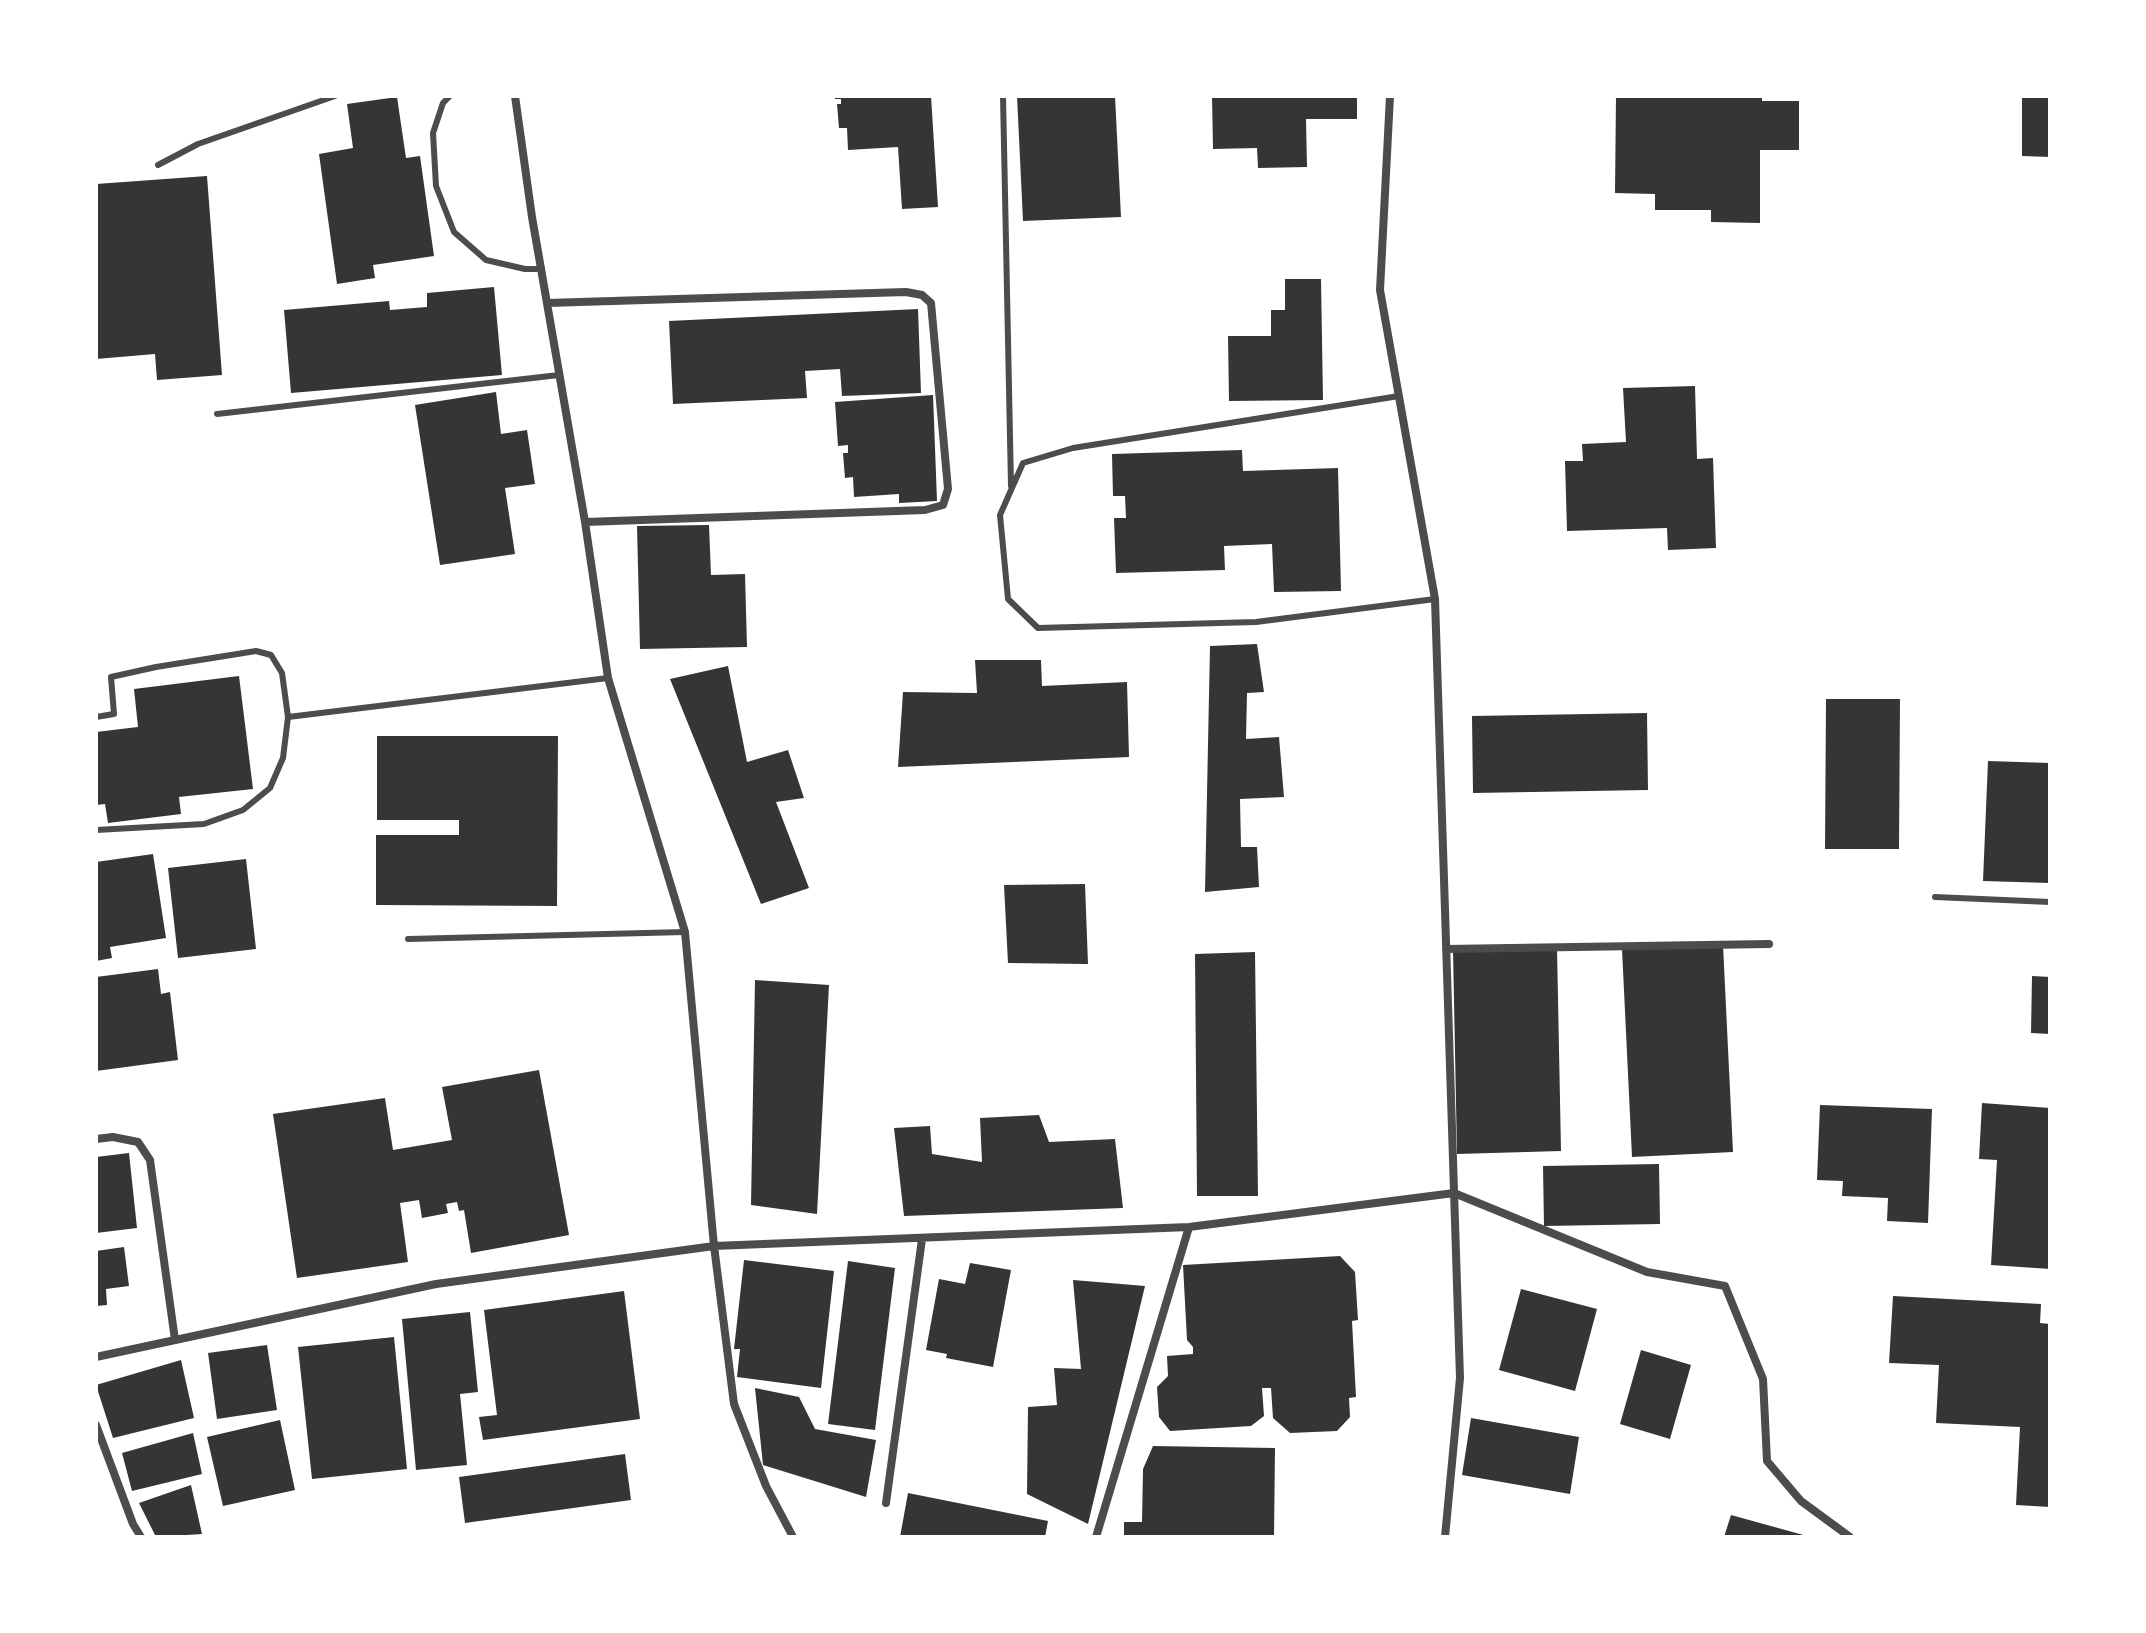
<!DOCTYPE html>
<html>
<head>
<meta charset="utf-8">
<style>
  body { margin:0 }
  #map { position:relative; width:2146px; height:1633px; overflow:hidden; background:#fff; font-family:"Fira Sans",sans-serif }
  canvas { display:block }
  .frame { position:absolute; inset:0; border:98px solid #fff; pointer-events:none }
</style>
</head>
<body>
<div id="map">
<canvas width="2146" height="1633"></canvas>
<div class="frame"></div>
</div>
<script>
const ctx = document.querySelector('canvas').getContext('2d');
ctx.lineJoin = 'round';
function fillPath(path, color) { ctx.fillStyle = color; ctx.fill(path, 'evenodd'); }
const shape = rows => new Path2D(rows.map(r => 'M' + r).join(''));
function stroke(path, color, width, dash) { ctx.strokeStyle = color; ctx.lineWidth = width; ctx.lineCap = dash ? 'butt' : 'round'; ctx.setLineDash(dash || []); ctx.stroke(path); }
const building = shape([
  [835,96,931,96,938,207,902,209,898,147,848,150,847,128,839,128,837,104,841,104,841,99,835,99],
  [1017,96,1115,96,1121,217,1023,221],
  [1212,96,1357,96,1357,119,1306,119,1307,167,1258,168,1257,148,1213,149],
  [1616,96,1762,96,1762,101,1799,101,1799,150,1760,150,1760,223,1711,222,1711,210,1655,210,1655,194,1615,193],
  [2022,96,2050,96,2050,157,2022,156],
  [397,97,406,158,420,156,434,256,373,265,375,278,337,284,319,154,353,148,347,104],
  [207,176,222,375,157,380,155,354,96,359,96,184],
  [1285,279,1321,279,1323,400,1229,401,1228,336,1271,336,1271,310,1285,310],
  [494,287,502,375,291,393,284,310,389,301,390,310,427,307,427,293],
  [918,309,921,393,842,396,840,369,805,371,807,398,673,404,669,321],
  [1695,386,1697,459,1713,458,1716,548,1668,550,1667,528,1567,531,1565,461,1583,461,1582,444,1626,442,1623,388],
  [496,392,501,434,527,430,535,484,505,488,515,554,440,565,415,405],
  [933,395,937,501,899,503,899,494,854,497,853,477,845,478,843,453,848,453,848,445,838,446,835,402],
  [1242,450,1243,471,1338,468,1341,591,1274,592,1272,544,1224,546,1225,570,1116,573,1114,518,1126,518,1125,496,1113,496,1112,454],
  [709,525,711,575,745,574,747,647,640,649,637,526],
  [1257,644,1264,692,1247,693,1246,739,1279,737,1284,797,1240,799,1241,847,1257,847,1259,887,1205,892,1210,646],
  [975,660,1041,660,1042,686,1127,682,1129,757,898,767,903,692,977,693],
  [728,666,747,762,788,750,804,798,776,802,809,888,761,904,670,679],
  [239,676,253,789,179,797,181,814,108,823,105,804,96,805,96,732,138,727,134,689],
  [1826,699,1900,699,1899,849,1825,849],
  [1647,713,1648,790,1473,793,1472,716],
  [377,736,558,736,557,906,376,905,376,835,459,835,459,820,377,820],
  [1988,761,2050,763,2050,883,1983,881],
  [153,854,166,938,110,947,112,958,96,961,96,862],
  [246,859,256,949,178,958,168,868],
  [1085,884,1088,964,1008,963,1004,885],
  [1723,945,1733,1152,1632,1157,1622,949],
  [1557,948,1561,1151,1457,1154,1453,950],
  [1255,952,1258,1196,1197,1196,1195,954],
  [158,969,161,994,170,992,178,1060,96,1071,96,977],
  [2032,976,2050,977,2050,1034,2031,1033],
  [755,980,829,985,817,1214,751,1205],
  [539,1070,569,1235,471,1253,464,1210,459,1211,457,1202,446,1204,448,1213,422,1218,419,1200,400,1203,408,1262,297,1278,273,1114,385,1098,393,1150,452,1140,442,1087],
  [1982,1103,2050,1108,2050,1269,1991,1265,1997,1160,1979,1159],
  [1820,1105,1932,1109,1928,1223,1887,1221,1888,1198,1842,1196,1843,1181,1817,1180],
  [1039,1115,1049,1142,1115,1139,1123,1208,904,1216,894,1128,930,1126,932,1154,982,1162,980,1118],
  [129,1153,137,1228,96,1233,96,1157],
  [1659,1164,1660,1224,1544,1226,1543,1166],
  [124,1247,129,1286,106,1289,107,1305,96,1306,96,1251],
  [1340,1256,1355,1272,1358,1320,1352,1321,1356,1397,1349,1398,1350,1417,1337,1431,1290,1433,1273,1418,1271,1388,1262,1388,1264,1416,1251,1426,1170,1431,1159,1417,1157,1387,1168,1376,1167,1356,1193,1354,1193,1347,1187,1340,1183,1265],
  [744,1260,834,1271,821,1388,737,1377,740,1349,734,1349],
  [848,1261,895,1268,875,1430,828,1424],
  [970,1263,1011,1270,993,1367,946,1358,947,1354,926,1350,939,1279,965,1284],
  [1073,1280,1145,1286,1088,1524,1027,1494,1028,1407,1057,1405,1054,1368,1081,1369],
  [1521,1289,1597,1309,1575,1391,1499,1370],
  [624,1291,640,1419,483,1440,479,1417,497,1415,484,1310],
  [1893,1296,2041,1304,2040,1323,2050,1324,2050,1507,2016,1505,2020,1427,1936,1423,1939,1365,1889,1363],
  [470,1312,478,1392,460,1394,467,1465,416,1470,402,1319],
  [394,1337,407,1469,312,1479,298,1347],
  [267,1345,277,1410,217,1419,208,1353],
  [1641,1350,1691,1365,1670,1439,1620,1424],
  [181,1360,194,1418,113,1438,96,1385],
  [755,1388,799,1397,815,1429,876,1440,866,1497,763,1465],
  [1471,1418,1579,1437,1570,1494,1462,1475],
  [280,1420,295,1490,223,1506,207,1437],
  [193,1433,202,1474,132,1491,122,1453],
  [1153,1446,1275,1448,1274,1537,1124,1537,1124,1522,1142,1522,1143,1469],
  [625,1454,631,1500,465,1523,459,1477],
  [191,1485,202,1534,156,1537,139,1503],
  [908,1493,1048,1521,1045,1537,900,1537],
  [1731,1515,1807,1536,1807,1537,1724,1537]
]);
const service = shape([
  [450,96,443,103,433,133,436,186,454,232,486,260,525,269,542,269],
  [1003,96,1011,486],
  [158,165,198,144,335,96],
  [1399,396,1073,448,1023,463,1000,515,1008,599,1038,628,1256,622,1435,599],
  [217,414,559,375],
  [96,717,114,714,111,677,156,667,256,651,271,655,282,673,288,717,283,758,270,788,243,810,204,824,96,830],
  [288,717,608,678],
  [1935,897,2050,902],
  [408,939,685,932]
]);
const minor = shape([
  [515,96,532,217,585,522,608,678,685,932,714,1246,734,1404,766,1486,793,1537],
  [1390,96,1380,290,1435,599,1460,1378,1445,1537],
  [547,303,906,292,922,295,931,303,948,489,943,505,925,510,585,522],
  [1446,949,1769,944],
  [96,1139,113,1137,138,1142,150,1160,175,1340],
  [96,1357,436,1284,714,1246,1189,1227,1454,1193,1647,1272,1725,1286,1763,1379,1767,1461,1801,1501,1850,1537],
  [96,1425,133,1524,141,1537],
  [886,1503,922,1239],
  [1096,1537,1189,1227]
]);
fillPath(building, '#353535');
stroke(service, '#4c4c4c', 6);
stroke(minor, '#4c4c4c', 8);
</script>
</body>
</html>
